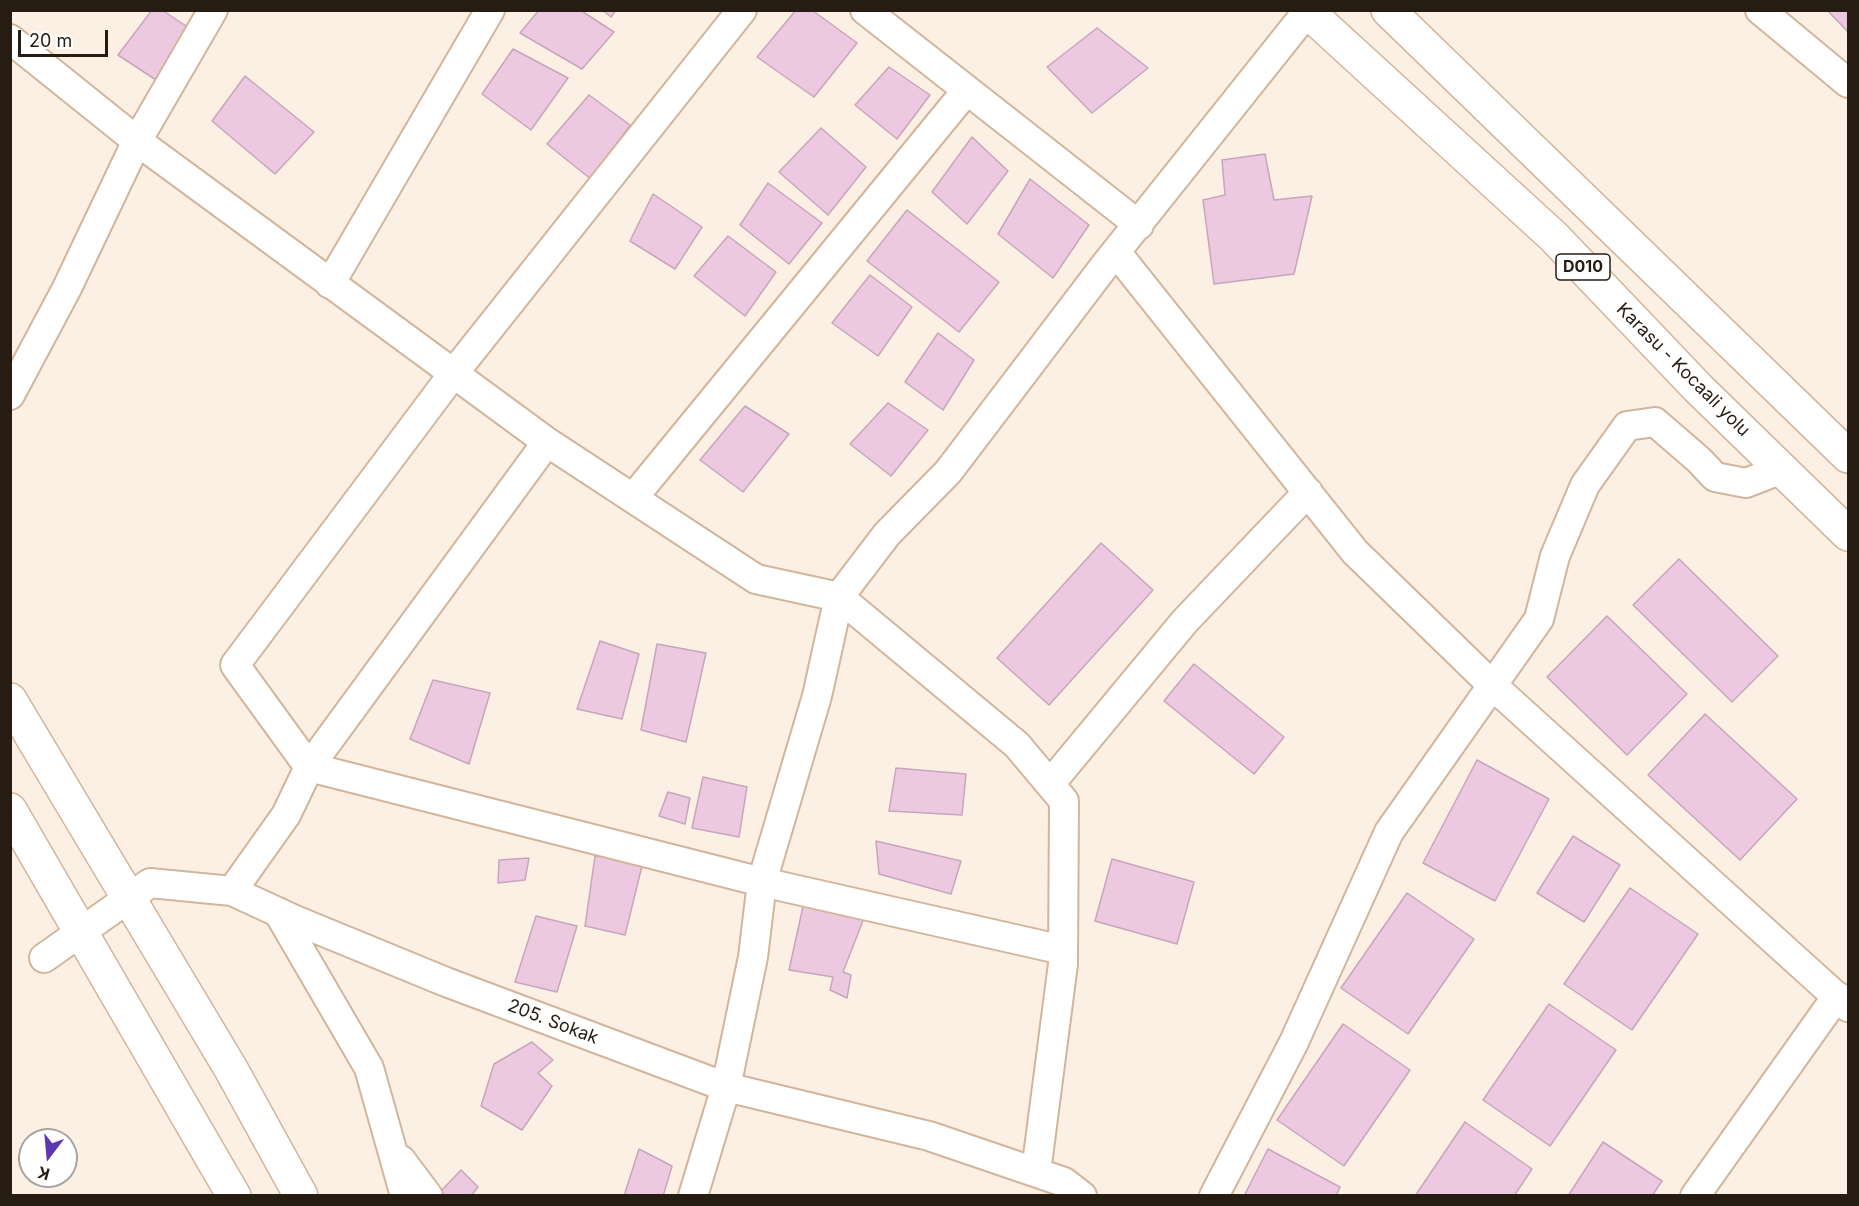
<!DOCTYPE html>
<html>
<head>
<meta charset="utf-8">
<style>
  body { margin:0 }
  #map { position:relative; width:1859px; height:1206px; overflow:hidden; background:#fcf0e5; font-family:Inter,sans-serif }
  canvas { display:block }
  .frame { position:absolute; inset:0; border:12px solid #271c12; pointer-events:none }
  .north { position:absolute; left:18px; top:1128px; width:60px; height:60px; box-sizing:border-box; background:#fff; border:2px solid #a9a4a0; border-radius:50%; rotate:196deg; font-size:16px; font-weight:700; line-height:24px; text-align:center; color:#271c12 }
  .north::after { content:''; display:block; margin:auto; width:21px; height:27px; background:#5d38b0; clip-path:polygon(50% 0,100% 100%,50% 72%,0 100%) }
  .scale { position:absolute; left:18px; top:30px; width:90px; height:27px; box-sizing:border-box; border:3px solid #271c12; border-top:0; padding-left:8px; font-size:18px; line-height:21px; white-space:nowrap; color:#271c12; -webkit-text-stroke:4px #fff; paint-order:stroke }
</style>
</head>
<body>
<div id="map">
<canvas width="1859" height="1206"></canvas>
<div class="frame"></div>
<div class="north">K</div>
<div class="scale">20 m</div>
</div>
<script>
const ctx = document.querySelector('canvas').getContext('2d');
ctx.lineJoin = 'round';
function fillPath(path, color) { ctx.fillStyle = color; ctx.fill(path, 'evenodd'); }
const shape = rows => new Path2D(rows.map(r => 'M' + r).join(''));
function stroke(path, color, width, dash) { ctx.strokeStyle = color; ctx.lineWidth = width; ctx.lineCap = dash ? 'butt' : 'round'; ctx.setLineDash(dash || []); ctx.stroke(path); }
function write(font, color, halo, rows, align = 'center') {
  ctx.font = font + ' Inter,sans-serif'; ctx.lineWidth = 4.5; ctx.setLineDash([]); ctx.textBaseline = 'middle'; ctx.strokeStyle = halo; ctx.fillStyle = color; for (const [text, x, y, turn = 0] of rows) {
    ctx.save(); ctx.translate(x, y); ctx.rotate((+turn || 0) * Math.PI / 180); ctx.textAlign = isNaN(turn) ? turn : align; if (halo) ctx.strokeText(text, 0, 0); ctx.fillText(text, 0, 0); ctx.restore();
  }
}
const building = shape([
  [152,10,162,10,192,30,159,82,118,55,152,10],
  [539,10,580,10,614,32,582,69,520,33,539,10],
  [602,10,616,10,611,17,602,10],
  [796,10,812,10,857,43,814,97,757,57,796,10],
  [1827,10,1848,10,1848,32,1827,10],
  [1097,28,1148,68,1092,113,1047,67,1097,28],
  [513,49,568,78,531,130,482,94,513,49],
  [889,67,930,95,897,139,855,105,889,67],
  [245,76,314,132,275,174,212,121,245,76],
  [589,95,630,125,592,180,547,144,589,95],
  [821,128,866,167,828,215,779,172,821,128],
  [972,137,1008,171,967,224,932,192,972,137],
  [1265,154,1274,200,1312,196,1294,274,1214,284,1203,200,1225,195,1222,160,1265,154],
  [1030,179,1089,225,1053,278,998,234,1030,179],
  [768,183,822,223,789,264,740,225,768,183],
  [653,194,702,227,675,269,630,241,653,194],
  [907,210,999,282,959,332,867,261,907,210],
  [728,236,776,272,745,316,694,276,728,236],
  [870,275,912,307,878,356,832,323,870,275],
  [938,333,974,360,943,410,905,382,938,333],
  [888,403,928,430,891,476,850,444,888,403],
  [745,406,789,434,743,492,700,460,745,406],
  [1101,543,1153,590,1049,705,997,658,1101,543],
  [1679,559,1778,656,1732,702,1633,605,1679,559],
  [1607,616,1687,694,1627,755,1547,677,1607,616],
  [600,641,639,654,622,719,577,709,600,641],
  [657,644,706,653,686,742,641,730,657,644],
  [1194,664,1284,737,1254,774,1164,701,1194,664],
  [433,680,490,693,469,764,410,739,433,680],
  [1705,714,1797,799,1740,860,1648,775,1705,714],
  [1477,760,1549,799,1495,901,1423,863,1477,760],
  [896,768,966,774,962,815,889,811,896,768],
  [703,777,747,787,739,837,692,828,703,777],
  [668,792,690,798,685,824,659,816,668,792],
  [1573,836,1620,865,1584,922,1537,893,1573,836],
  [876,841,961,861,951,894,879,874,876,841],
  [595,856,643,862,625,935,585,926,595,856],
  [529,858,525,880,498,883,499,860,529,858],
  [1112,859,1194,882,1177,944,1095,921,1112,859],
  [1630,888,1698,934,1632,1030,1564,984,1630,888],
  [1407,893,1474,939,1408,1034,1341,988,1407,893],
  [804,902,864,918,843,972,851,975,847,998,830,990,833,977,789,970,804,902],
  [536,916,577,926,557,992,515,982,536,916],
  [1549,1004,1616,1050,1550,1146,1483,1100,1549,1004],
  [1343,1024,1410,1070,1344,1166,1277,1120,1343,1024],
  [532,1042,553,1060,538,1073,552,1086,522,1130,481,1106,494,1064,532,1042],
  [1465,1122,1532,1169,1514,1196,1415,1196,1465,1122],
  [1603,1142,1662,1181,1652,1196,1568,1196,1603,1142],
  [639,1149,672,1166,663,1196,624,1196,639,1149],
  [1268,1149,1340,1187,1336,1196,1244,1196,1268,1149],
  [461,1170,478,1187,471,1196,445,1196,441,1191,461,1170]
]);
const street = shape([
  [865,10,1139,225],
  [1760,10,1848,83],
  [10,39,137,141,547,442],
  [1116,252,1355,552,1492,685,1848,1007],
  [330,284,490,10],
  [10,395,67,288,137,141,213,10],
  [633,498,967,90],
  [1050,784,1185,621,1308,492],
  [232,891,286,815,309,767,235,665,453,374,742,10],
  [278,912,369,1068,405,1196],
  [44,958,150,883,232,891,295,920,446,982,726,1087,929,1136,1064,1182,1082,1196],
  [401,1160,428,1196],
  [1036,1172,1063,964,1064,801,1017,745,839,597,756,579,547,442,309,767,762,882,1063,950],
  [693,1196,726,1087,753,957,762,882,817,696,839,597,887,534,948,472,1106,264,1307,12],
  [1214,1196,1294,1042,1389,832,1539,619,1555,556,1585,485,1627,426,1655,422,1699,460,1715,477,1746,483,1782,469],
  [1695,1196,1837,996]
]);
const secondary = shape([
  [10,700,231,1069,301,1196],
  [10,810,234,1196]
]);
const highway = shape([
  [1306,10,1554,237,1698,388,1848,534],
  [1388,10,1848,456]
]);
const shields = [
  [1583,267,54]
];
const shieldNames = [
  ["D010",1583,267]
];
const streetNames = [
  ["Karasu - Kocaali yolu",1683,370,45],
  ["205. Sokak",553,1022,21]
];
fillPath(building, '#ecc9e0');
stroke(building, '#c7a5bb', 1.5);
stroke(street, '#d2b59a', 32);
stroke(secondary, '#d2b59a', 36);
stroke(highway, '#d2b59a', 36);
stroke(street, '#fff', 28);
stroke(secondary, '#fff', 33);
stroke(highway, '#fff', 33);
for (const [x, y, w] of shields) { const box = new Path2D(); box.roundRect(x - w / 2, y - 13, w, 26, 4.5); ctx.fillStyle = '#fff'; ctx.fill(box); stroke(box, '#271c12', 1.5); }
write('bold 16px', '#271c12', null, shieldNames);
write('18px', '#271c12', '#fff', streetNames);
</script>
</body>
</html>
